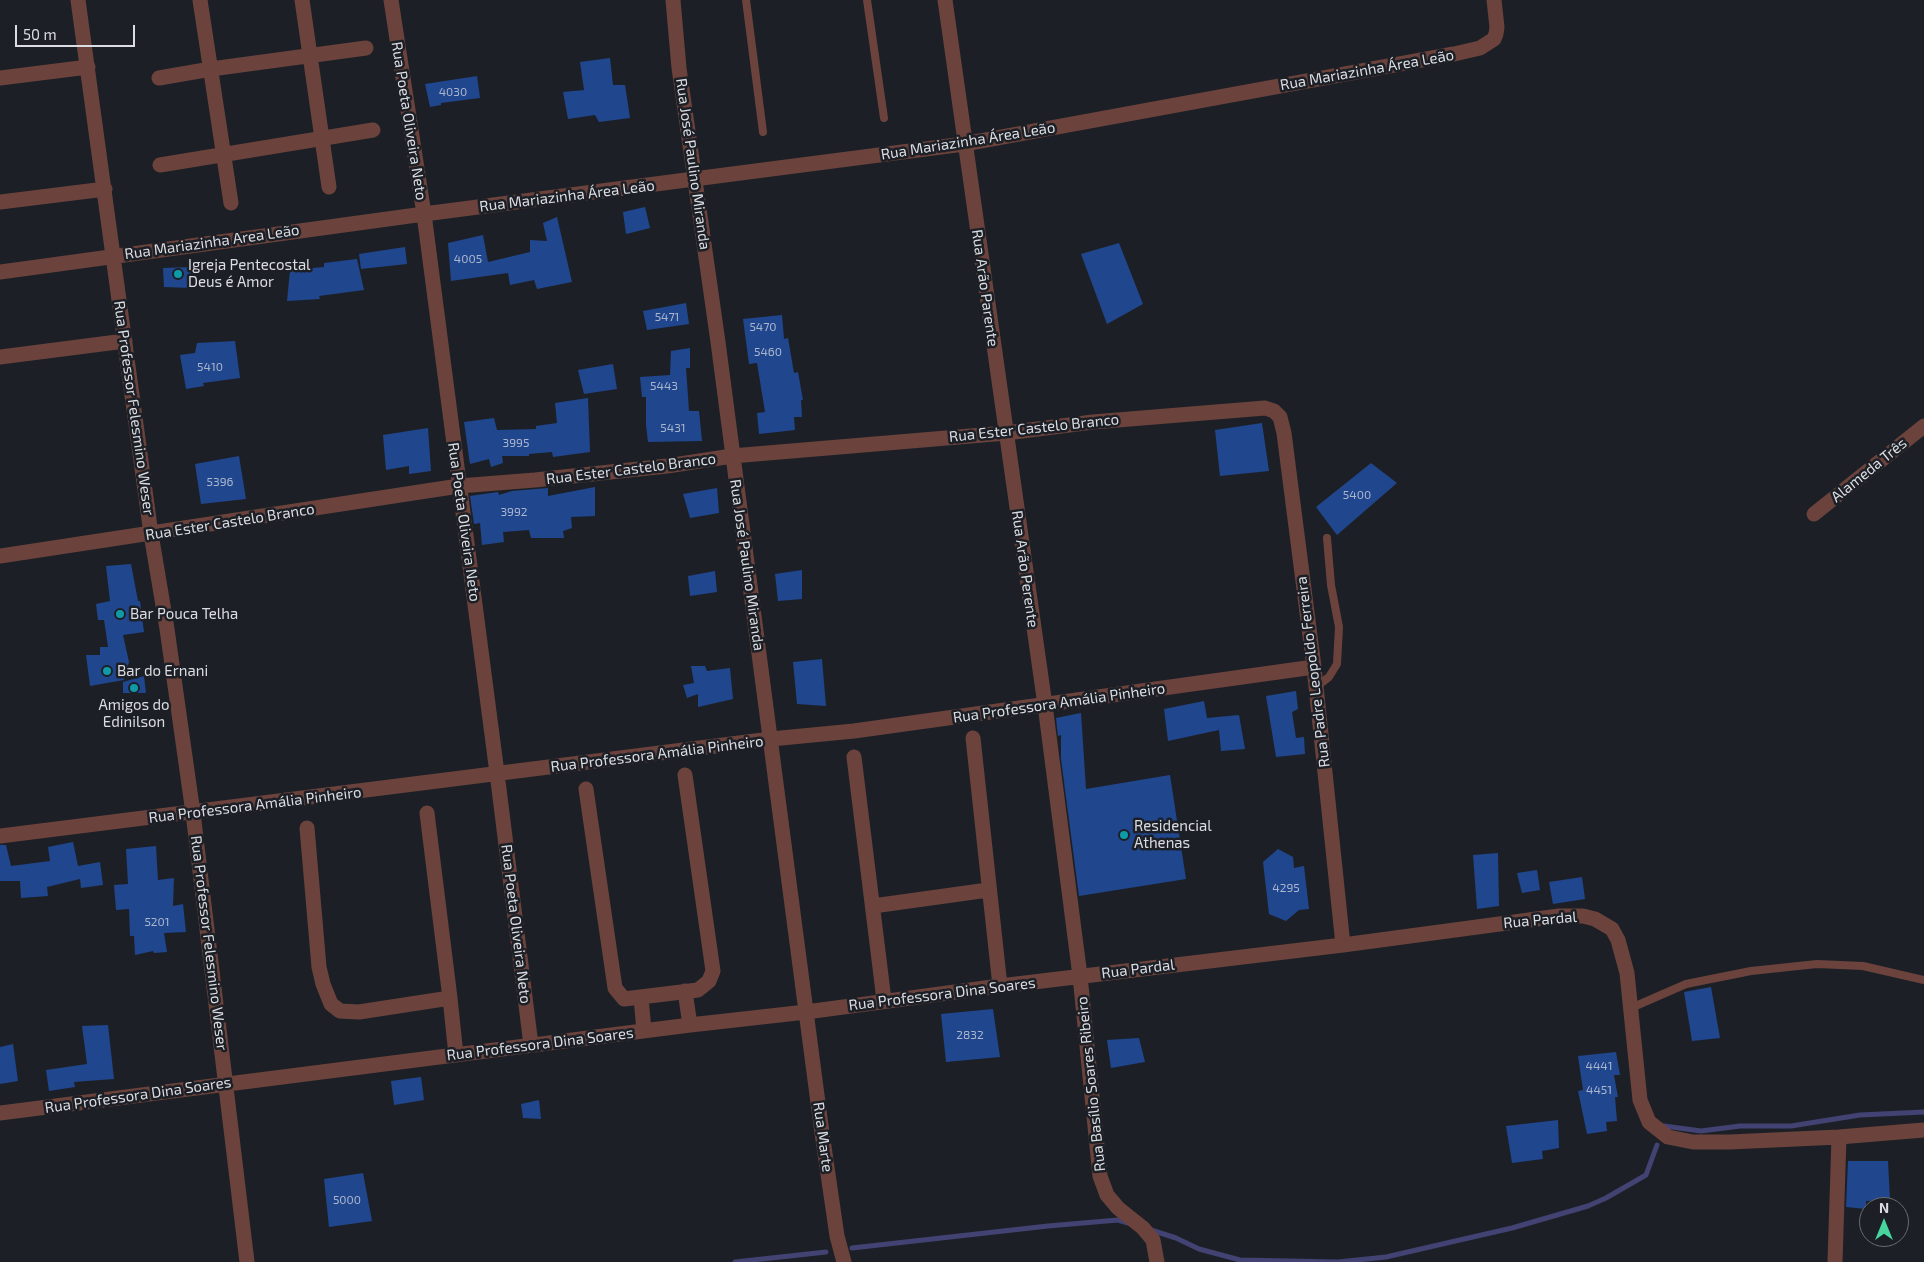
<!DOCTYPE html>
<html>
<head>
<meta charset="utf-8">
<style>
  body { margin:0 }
  #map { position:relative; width:1924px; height:1262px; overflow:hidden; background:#1c2026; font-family:"Exo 2",sans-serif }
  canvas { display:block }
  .north { position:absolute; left:1859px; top:1197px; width:50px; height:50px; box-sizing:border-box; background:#1c2026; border:1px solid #686c71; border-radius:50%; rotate:0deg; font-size:14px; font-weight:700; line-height:20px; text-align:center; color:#dbdde2 }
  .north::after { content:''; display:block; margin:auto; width:18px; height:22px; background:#48d49d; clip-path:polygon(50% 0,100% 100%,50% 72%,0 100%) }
  .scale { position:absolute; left:15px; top:25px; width:120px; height:22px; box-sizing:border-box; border:2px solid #dbdde2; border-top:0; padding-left:6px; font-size:15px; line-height:18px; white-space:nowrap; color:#dbdde2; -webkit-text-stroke:4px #1c2026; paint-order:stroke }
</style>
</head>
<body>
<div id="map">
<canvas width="1924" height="1262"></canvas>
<div class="north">N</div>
<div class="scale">50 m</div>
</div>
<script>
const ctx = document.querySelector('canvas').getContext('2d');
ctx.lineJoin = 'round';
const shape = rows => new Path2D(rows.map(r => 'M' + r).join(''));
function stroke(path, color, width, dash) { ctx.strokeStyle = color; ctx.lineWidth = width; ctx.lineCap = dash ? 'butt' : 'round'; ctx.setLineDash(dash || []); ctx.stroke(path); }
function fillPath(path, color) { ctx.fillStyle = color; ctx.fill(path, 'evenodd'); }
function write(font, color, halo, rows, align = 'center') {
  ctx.font = font + ' "Exo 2",sans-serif'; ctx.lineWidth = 5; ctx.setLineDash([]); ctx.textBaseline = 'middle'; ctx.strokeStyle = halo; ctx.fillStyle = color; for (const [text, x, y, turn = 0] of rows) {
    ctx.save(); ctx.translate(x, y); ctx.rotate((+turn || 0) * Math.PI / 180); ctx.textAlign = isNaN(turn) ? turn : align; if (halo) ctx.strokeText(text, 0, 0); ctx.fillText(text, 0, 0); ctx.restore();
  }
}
const stream = shape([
  [1664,1126,1701,1131,1740,1126,1791,1126,1860,1115,1924,1112],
  [1151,1230,1176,1238,1199,1249,1240,1260,1338,1262,1386,1257,1512,1228,1588,1206,1606,1198,1646,1175,1657,1145],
  [852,1248,1048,1226,1118,1220,1128,1223],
  [735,1262,826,1252]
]);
const building = shape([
  [610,58,613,85,625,85,630,118,599,122,595,115,568,119,563,92,584,90,580,62],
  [477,76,480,98,441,103,441,105,430,107,425,84],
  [645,207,650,228,626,234,623,212],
  [557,217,572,282,537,289,534,280,510,285,508,273,451,281,448,243,483,235,488,262,530,252,530,240,547,241,543,223],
  [1119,243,1143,304,1107,324,1081,254],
  [405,247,407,264,361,269,359,254],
  [357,259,364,290,319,296,320,299,287,301,290,270,324,267,324,263],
  [192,267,195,280,190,281,191,288,164,287,163,268],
  [686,303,689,324,647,330,643,311],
  [782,315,784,339,788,338,794,373,798,372,803,400,801,400,802,417,794,417,795,430,759,434,757,413,765,412,757,363,749,364,743,319],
  [235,341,240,378,203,383,204,386,186,389,180,355,195,353,197,343],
  [690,348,690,368,686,368,689,411,699,411,702,441,648,442,646,425,646,397,642,397,640,377,670,375,671,351],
  [613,364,617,389,584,394,578,370],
  [588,398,590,452,553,457,552,452,529,454,529,456,502,456,503,463,491,467,489,459,470,464,464,422,494,418,497,430,536,429,536,426,557,423,555,403],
  [1262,423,1269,471,1220,476,1215,430],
  [428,428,431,471,409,474,409,466,386,470,383,435],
  [239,456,246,499,201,504,195,464],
  [1371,463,1397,483,1337,535,1316,507],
  [595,487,595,516,571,517,572,528,563,531,564,538,531,538,529,530,503,532,504,542,482,545,480,523,474,524,470,496,498,492,499,495,512,491,548,488,548,496],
  [717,488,719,513,690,518,683,494],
  [131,564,138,601,140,601,144,632,123,635,129,662,124,680,90,686,86,655,100,655,100,647,108,647,104,620,98,620,96,604,110,601,106,566],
  [802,570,802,599,778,601,775,574],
  [715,571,717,592,690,596,688,576],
  [822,659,826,706,797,704,793,662],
  [691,666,705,666,707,671,730,668,733,699,698,707,698,694,687,698,683,685,694,683],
  [144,676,146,693,123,693,123,682],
  [1296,691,1298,709,1292,712,1296,738,1304,737,1305,754,1276,757,1266,696],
  [1204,701,1207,718,1239,715,1245,749,1221,751,1219,730,1168,741,1164,709],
  [1081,713,1086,789,1170,775,1186,879,1079,896,1061,759,1061,735,1058,736,1056,718],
  [73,842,78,866,100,862,103,885,81,888,80,879,47,887,48,896,21,898,20,881,0,881,0,845,6,845,11,866,50,861,48,847],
  [156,846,158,880,174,878,173,906,183,904,186,932,164,933,167,952,154,953,153,951,135,955,134,936,130,936,129,909,116,910,114,885,128,884,126,849],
  [1278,849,1293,857,1294,868,1304,866,1309,909,1299,910,1286,921,1269,914,1263,862],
  [1498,853,1499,906,1477,909,1473,855],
  [1537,870,1540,890,1522,893,1517,873],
  [1582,877,1585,899,1553,904,1549,882],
  [1711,987,1720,1038,1692,1041,1684,992],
  [993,1009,1000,1057,946,1062,941,1014],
  [108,1025,114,1079,74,1082,75,1087,49,1091,46,1070,87,1064,82,1026],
  [1139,1038,1145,1062,1111,1068,1107,1040],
  [13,1044,18,1081,0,1084,0,1047],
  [1616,1052,1620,1075,1614,1075,1618,1097,1615,1097,1617,1121,1606,1122,1607,1131,1587,1134,1578,1091,1583,1090,1578,1056],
  [421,1077,424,1100,394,1105,391,1081],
  [539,1100,541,1119,523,1118,521,1104],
  [1558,1120,1559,1148,1542,1151,1543,1159,1512,1163,1506,1126],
  [1848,1161,1888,1161,1890,1200,1866,1201,1866,1209,1846,1207],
  [363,1173,372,1221,329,1227,324,1179]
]);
const service = shape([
  [746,0,763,132],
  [867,0,884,118],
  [1316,687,1329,677,1337,664,1339,627,1331,585,1327,538],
  [1631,1008,1686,984,1751,971,1817,964,1863,966,1924,980]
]);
const minor = shape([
  [78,0,151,534,167,629,193,813,247,1262],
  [200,0,231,203],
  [302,0,329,187],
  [391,0,424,214,497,773,531,1045],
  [673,0,679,68,718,342,822,1133,837,1236,844,1262],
  [945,0,1045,705,1080,976,1100,1176,1107,1195,1118,1208,1143,1228,1153,1240,1157,1262],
  [0,78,88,67],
  [159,78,211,69,366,48],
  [160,165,373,130],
  [0,202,105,189],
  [0,272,424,214,964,144,1454,54,1480,48,1494,39,1496,34,1497,27,1494,0],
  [0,357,125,341],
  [1814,514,1924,426],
  [0,556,459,486,535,480,667,466,732,456,1006,433,1093,422,1265,408,1274,411,1280,417,1284,433,1314,667,1343,945],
  [973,738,1000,986],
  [854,757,884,1000],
  [586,789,615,988,624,999,698,990,709,981,713,971,685,775],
  [307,828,319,967,323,984,331,1004,340,1011,359,1012,450,998,427,813],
  [0,836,771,739,854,731,1314,667],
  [873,906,988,890],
  [685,991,690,1025],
  [641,997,644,1031],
  [450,998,456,1055],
  [0,1113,690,1025,806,1012,1000,986,1343,945,1559,916,1583,916,1595,919,1612,929,1618,940,1627,973,1640,1100,1649,1122,1668,1137,1693,1142,1730,1142,1839,1137,1924,1130],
  [1835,1262,1839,1137]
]);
const markers = [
  [178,274,5,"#0f9aa8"],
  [120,614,5,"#0f9aa8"],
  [107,671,5,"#0f9aa8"],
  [134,688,5,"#0f9aa8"],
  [1124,835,5,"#0f9aa8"]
];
const numberNames = [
  ["4030",453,92],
  ["4005",468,259],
  ["5471",667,317],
  ["5470",763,327],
  ["5460",768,352],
  ["5410",210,367],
  ["5443",664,386],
  ["5431",673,428],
  ["3995",516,443],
  ["5396",220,482],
  ["5400",1357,495],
  ["3992",514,512],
  ["4295",1286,888],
  ["5201",157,922],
  ["2832",970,1035],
  ["4441",1599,1066],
  ["4451",1599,1090],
  ["5000",347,1200]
];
const streetNames = [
  ["Rua Mariazinha Área Leão",1367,70,-10],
  ["Rua Poeta Oliveira Neto",409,121,81],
  ["Rua Mariazinha Área Leão",968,141,-9],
  ["Rua José Paulino Miranda",693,164,82],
  ["Rua Mariazinha Área Leão",567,196,-7],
  ["Rua Mariazinha Area Leão",212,242,-8],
  ["Rua Arão Parente",985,288,82],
  ["Rua Professor Felesmino Weser",134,408,82],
  ["Rua Ester Castelo Branco",1034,428,-6],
  ["Rua Ester Castelo Branco",631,469,-7],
  ["Alameda Três",1869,470,-39],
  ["Rua Ester Castelo Branco",230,522,-9],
  ["Rua Poeta Oliveira Neto",464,522,82],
  ["Rua José Paulino Miranda",747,565,82],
  ["Rua Arão Perente",1025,569,82],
  ["Rua Padre Leopoldo Ferreira",1313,672,-97],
  ["Rua Professora Amália Pinheiro",1059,703,-8],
  ["Rua Professora Amália Pinheiro",657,754,-7],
  ["Rua Professora Amália Pinheiro",255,805,-7],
  ["Rua Pardal",1540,920,-5],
  ["Rua Poeta Oliveira Neto",516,924,83],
  ["Rua Professor Felesmino Weser",209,943,83],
  ["Rua Pardal",1138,969,-7],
  ["Rua Professora Dina Soares",942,994,-7],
  ["Rua Professora Dina Soares",540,1044,-7],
  ["Rua Basílio Soares Ribeiro",1091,1084,-96],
  ["Rua Professora Dina Soares",138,1095,-8],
  ["Rua Marte",823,1137,82]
];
const poiNames = [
  ["Igreja Pentecostal",188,265],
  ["Deus é Amor",188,282],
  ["Bar Pouca Telha",130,614],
  ["Bar do Ernani",117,671],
  ["Amigos do",134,705,"center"],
  ["Edinilson",134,722,"center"],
  ["Residencial",1134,826],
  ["Athenas",1134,843]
];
stroke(stream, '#424273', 5);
fillPath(building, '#20468e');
stroke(service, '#6b433c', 8);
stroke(minor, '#6b433c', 15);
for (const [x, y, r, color] of markers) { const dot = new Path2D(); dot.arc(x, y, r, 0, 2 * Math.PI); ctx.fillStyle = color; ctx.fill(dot); stroke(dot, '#1c2026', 2); }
write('12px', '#acb7cd', null, numberNames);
write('15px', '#dbdde2', '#1c2026', streetNames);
write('15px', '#dbdde2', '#1c2026', poiNames, 'left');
</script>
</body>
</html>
